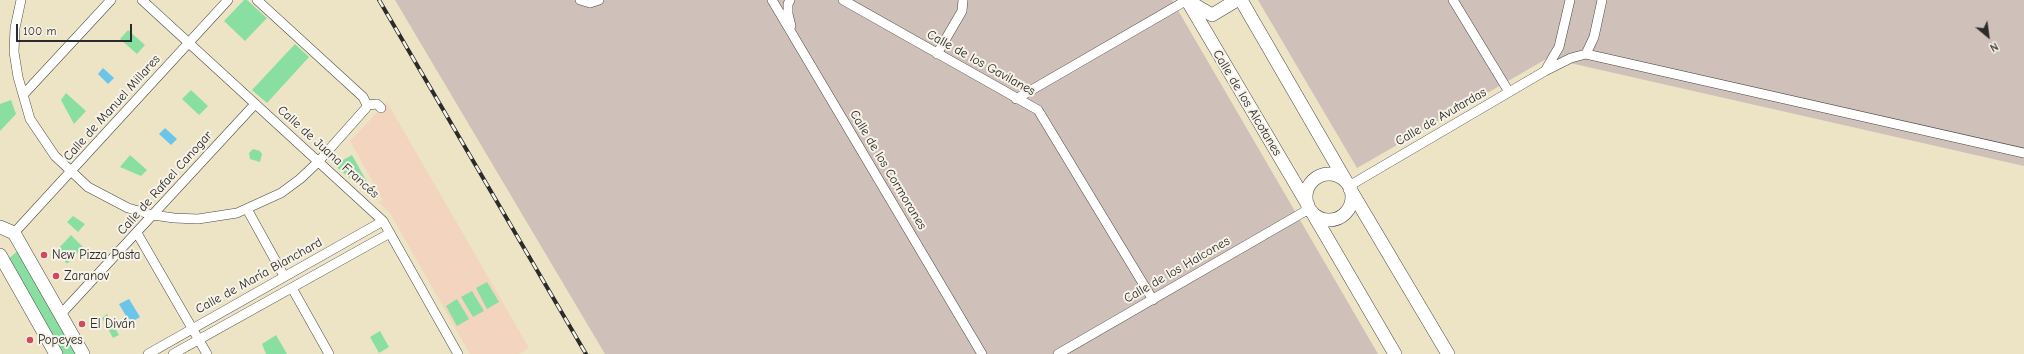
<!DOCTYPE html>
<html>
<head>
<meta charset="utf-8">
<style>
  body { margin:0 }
  #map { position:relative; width:2024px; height:354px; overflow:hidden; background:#ece4c5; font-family:"Comic Neue",sans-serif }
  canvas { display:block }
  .north { position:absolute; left:1968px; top:16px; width:40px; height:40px; -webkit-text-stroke:3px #f7f3e8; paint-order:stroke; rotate:151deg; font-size:11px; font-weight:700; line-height:16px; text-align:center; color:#2b2b2b }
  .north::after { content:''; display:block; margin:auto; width:14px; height:18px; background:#2b2b2b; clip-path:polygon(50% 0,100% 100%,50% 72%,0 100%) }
  .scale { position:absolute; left:16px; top:24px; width:116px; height:18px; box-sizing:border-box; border:2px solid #2b2b2b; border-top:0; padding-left:5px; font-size:12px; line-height:14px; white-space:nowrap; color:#2b2b2b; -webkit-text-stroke:3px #f7f3e8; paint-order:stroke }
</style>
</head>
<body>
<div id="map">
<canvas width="2024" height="354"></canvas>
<div class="north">N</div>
<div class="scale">100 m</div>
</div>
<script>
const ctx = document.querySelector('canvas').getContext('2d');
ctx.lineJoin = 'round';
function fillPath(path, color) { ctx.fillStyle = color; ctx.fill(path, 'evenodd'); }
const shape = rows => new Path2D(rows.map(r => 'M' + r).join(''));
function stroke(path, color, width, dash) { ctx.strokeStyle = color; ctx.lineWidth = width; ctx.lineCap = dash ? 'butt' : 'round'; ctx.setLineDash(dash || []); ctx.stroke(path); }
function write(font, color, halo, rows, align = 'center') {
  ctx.font = font + ' "Comic Neue",sans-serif'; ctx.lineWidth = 4; ctx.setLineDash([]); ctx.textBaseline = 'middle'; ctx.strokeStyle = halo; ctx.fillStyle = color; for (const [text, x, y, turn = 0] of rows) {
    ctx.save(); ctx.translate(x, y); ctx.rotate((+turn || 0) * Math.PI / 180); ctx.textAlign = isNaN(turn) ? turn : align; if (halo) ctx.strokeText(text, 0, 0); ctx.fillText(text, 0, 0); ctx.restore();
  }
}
const built = shape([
  [387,102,529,348,519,354,470,354,390,213,378,202,383,200,350,141]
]);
const industrial = shape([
  [395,0,1172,0,1378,354,605,354],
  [1258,0,2024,0,2024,166,1548,58,1357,168]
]);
const green = shape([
  [244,0,247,0,267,18,245,41,224,21],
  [128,30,145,45,137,54,120,39],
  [295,44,309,57,267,103,252,90],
  [191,90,208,106,199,115,182,99],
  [66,93,86,111,74,124,61,100],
  [11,100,16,114,0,131,0,104],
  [253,149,260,151,262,154,260,162,250,159,249,153],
  [130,155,147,170,141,176,120,167],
  [352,155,377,200,334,165],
  [73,216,85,224,78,232,67,222],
  [71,235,83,247,68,263,66,263,58,249],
  [20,249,78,354,62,354,8,259],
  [487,282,499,302,487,309,476,288],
  [472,291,484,311,473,317,461,297],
  [457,299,469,319,457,326,446,306],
  [107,314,119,335,113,338,102,318],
  [380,331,389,347,379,353,370,337],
  [276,335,287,354,266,354,262,344]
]);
const water = shape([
  [103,68,114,78,108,84,98,74],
  [165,128,177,139,171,145,159,134],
  [129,299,140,317,130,323,119,304]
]);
const street = shape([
  [21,0,15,28,14,52,18,77,30,119,55,156,88,187,128,208,153,215,174,218,198,219,237,213,281,193,300,179,318,162,366,108,367,105,363,97,257,0],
  [142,0,383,221,458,354],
  [580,0,590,3,599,0],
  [772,0,982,354],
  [790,0,788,4,788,14,791,26],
  [843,0,1038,110,1153,300],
  [1453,0,1509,92],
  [937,54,962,11,963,0],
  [1586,54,2024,153],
  [1545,71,1559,47,1570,0],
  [23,95,111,0],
  [1016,99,1187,0],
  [367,105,377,104,381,108],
  [1349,186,1545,71,1571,58,1586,54,1594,37,1602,0],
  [247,209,284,276],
  [14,233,228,0],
  [137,233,207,354],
  [292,288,329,354],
  [61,314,255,104],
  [148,354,383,221],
  [173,354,390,233],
  [1058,354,1309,209]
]);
const secondary = shape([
  [1187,0,1308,205],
  [1241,0,1347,183],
  [1188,1,1212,15,1237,0],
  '1306 197a23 23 0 1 1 46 0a23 23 0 1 1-46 0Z',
  [1350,189,1448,354],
  [1312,212,1395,354],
  [0,227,14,233,83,354],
  [0,255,56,354]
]);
const rail = shape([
  [379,0,586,354]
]);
const markers = [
  [44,255,4,"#d1495b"],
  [56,276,4,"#d1495b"],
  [82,324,4,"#d1495b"],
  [30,340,4,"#d1495b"]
];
const streetNames = [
  ["Calle de los Gavilanes",981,63,29],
  ["Calle de los Alcotanes",1247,103,59],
  ["Calle de Manuel Millares",112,108,-48],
  ["Calle de Avutardas",1441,117,-30],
  ["Calle de Juana Francés",328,152,42],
  ["Calle de los Cormoranes",888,170,59],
  ["Calle de Rafael Canogar",165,183,-48],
  ["Calle de los Halcones",1177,270,-30],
  ["Calle de María Blanchard",259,276,-29]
];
const poiNames = [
  ["New Pizza Pasta",52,255],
  ["Zaranov",64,276],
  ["El Diván",90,324],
  ["Popeyes",38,340]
];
fillPath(built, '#f3d4be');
fillPath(industrial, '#cfc0ba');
fillPath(green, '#89dfa1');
fillPath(water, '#6bc4e9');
stroke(street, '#484742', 10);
stroke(secondary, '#484742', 14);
stroke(street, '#fff', 9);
stroke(secondary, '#fff', 13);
stroke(rail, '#2b2b2b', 4);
stroke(rail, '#f7f3e8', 2.5, [8]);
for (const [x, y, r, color] of markers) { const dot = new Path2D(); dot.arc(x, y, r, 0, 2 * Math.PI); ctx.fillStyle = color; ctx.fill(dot); stroke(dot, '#f7f3e8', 1.5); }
write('13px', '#2b2b2b', '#f7f3e8', streetNames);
write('13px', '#2b2b2b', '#f7f3e8', poiNames, 'left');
</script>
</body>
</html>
